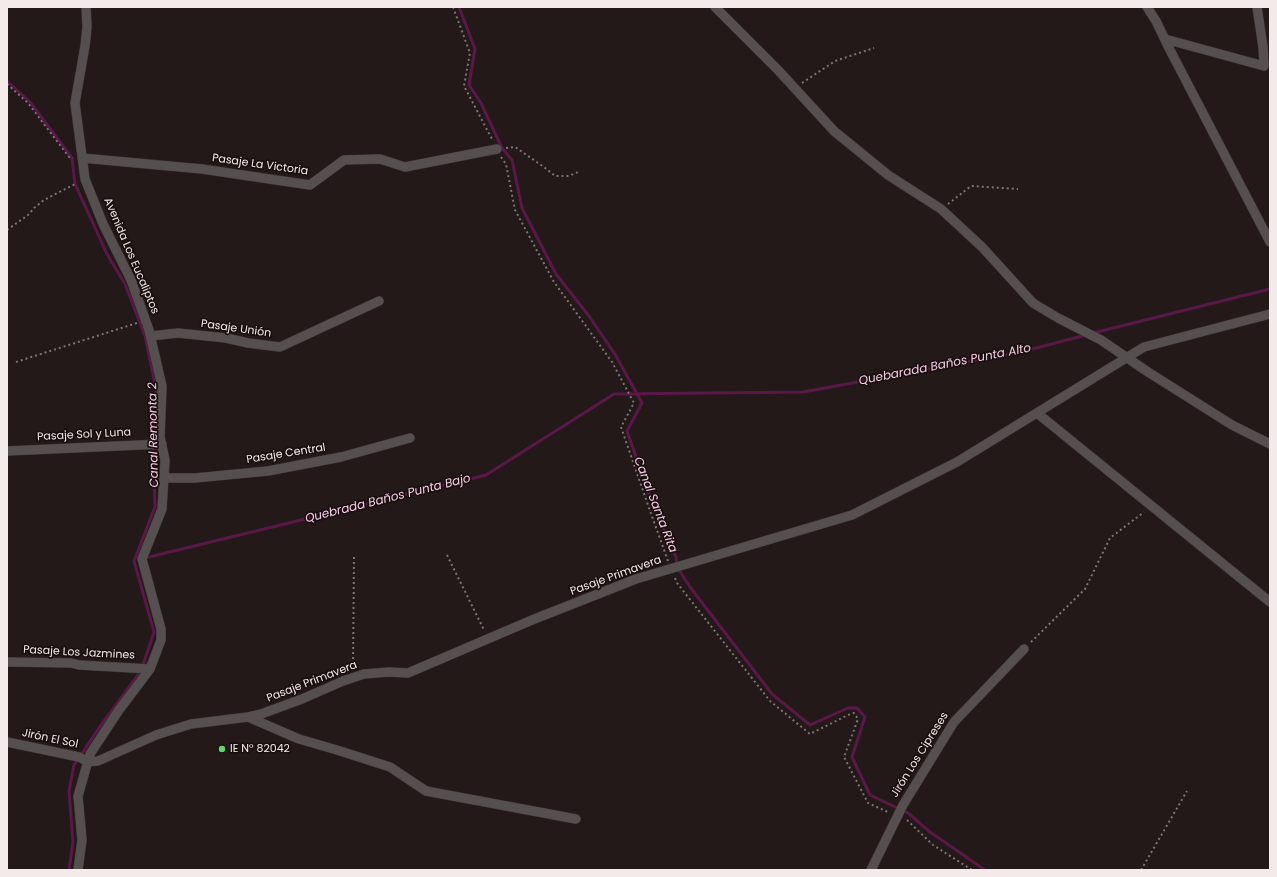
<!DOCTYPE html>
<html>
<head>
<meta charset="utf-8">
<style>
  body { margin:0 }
  #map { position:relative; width:1277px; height:877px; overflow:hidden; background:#231918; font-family:Poppins,sans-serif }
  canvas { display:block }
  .frame { position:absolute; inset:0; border:8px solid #f3ebea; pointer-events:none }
</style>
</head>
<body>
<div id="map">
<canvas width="1277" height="877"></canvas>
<div class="frame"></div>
</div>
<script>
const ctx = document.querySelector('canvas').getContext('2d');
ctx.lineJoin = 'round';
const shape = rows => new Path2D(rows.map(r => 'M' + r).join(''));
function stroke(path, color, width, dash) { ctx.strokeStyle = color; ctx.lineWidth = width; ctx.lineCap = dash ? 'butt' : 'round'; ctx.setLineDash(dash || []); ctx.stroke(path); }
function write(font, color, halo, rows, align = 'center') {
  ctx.font = font + ' Poppins,sans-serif'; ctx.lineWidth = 3.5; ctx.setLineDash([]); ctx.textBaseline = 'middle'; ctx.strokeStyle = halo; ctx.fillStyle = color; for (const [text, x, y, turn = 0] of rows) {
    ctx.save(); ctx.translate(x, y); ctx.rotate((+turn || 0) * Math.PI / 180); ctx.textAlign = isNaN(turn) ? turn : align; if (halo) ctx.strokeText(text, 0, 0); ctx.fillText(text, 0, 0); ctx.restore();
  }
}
const stream = shape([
  [459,7,475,49,469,85,481,103,502,148,512,160,522,208,556,274,589,316,616,356,642,403,627,431,653,505,676,557,677,567,690,587,772,694,810,725,848,708,857,708,865,717,852,757,870,795,908,813,930,832,985,870],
  [7,81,30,102,72,158,75,184,107,254,125,284,145,336,156,389,153,437,155,507,134,561,154,632,141,671,99,728,74,765,69,791,73,842,69,870],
  [1093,333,1270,289],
  [145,558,486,475,614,394,803,392,1021,352,1086,335]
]);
const path = shape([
  [453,7,470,53,464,86,493,141],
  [802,83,835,61,874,48],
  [7,84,28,103,69,157,73,158],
  [506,148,515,147,544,167,555,176,569,176,580,171],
  [501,157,506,164,515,210,554,282,612,362,634,403,621,427,649,508,668,561],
  [948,204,971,186,1018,189],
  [7,230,28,215,34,208,44,200,77,183],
  [16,362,137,323],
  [447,555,484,630],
  [675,578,677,583,770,701,810,734,848,715,854,713,858,719,844,757,868,803,890,813],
  [1031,642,1085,589,1110,538,1144,512],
  [353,669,354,556],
  [907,820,933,845,972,870],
  [1141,870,1187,791]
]);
const minor = shape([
  [715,7,778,70,834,131,888,175,941,209,982,247,1033,303,1058,318,1101,340,1148,372,1232,425,1270,444],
  [1147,7,1156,21,1170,50,1270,242],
  [1165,39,1264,66,1263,47,1257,7],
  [82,158,202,169,310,185,344,160,380,159,405,167,497,149],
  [151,336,178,333,226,338,248,343,280,347,379,301],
  [1037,413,1270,602],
  [7,451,162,444],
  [164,478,195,478,268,471,341,457,410,438],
  [7,662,71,663,79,665,150,669],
  [248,717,299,739,337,750,390,767,426,791,576,819],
  [7,742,79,757,88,762,98,761,156,735,191,724,248,717,261,714,302,699,343,681,364,674,389,672,408,673,532,620,636,579,852,515,957,462,1144,347,1270,314],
  [78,870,82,840,78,796,90,754,119,710,150,669,161,640,161,629,142,559,162,509,165,460,160,437,162,386,149,330,131,280,103,224,85,179,75,103,85,46,87,27,86,7],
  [871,870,903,805,954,722,1024,649]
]);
const markers = [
  [222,749,4,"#5fd56b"]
];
const streetNames = [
  ["Pasaje La Victoria",260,165,8],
  ["Avenida Los Eucaliptos",131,256,67],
  ["Pasaje Unión",236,329,8],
  ["Pasaje Sol y Luna",84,435,-3],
  ["Pasaje Central",286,454,-9],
  ["Pasaje Primavera",616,576,-20],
  ["Pasaje Los Jazmines",79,653,3],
  ["Pasaje Primavera",312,682,-21],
  ["Jirón El Sol",50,739,12],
  ["Jirón Los Cipreses",920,755,-58]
];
const poiNames = [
  ["IE N° 82042",230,749]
];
const waterNames = [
  ["Quebarada Baños Punta Alto",945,365,-11],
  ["Canal Remonta 2",154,435,-91],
  ["Quebrada Baños Punta Bajo",388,499,-14],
  ["Canal Santa Rita",655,505,69]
];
stroke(stream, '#5a1849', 3);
stroke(minor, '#403635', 10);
stroke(path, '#7e7574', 2, [2, 3]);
stroke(minor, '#554f50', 9);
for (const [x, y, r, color] of markers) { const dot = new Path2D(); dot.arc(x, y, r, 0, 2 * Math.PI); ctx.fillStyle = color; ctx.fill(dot); stroke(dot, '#1a100f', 1.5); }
write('11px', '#f3ebea', '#1a100f', streetNames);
write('11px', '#f3ebea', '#1a100f', poiNames, 'left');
write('italic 12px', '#f6cde7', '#1a100f', waterNames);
</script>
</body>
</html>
